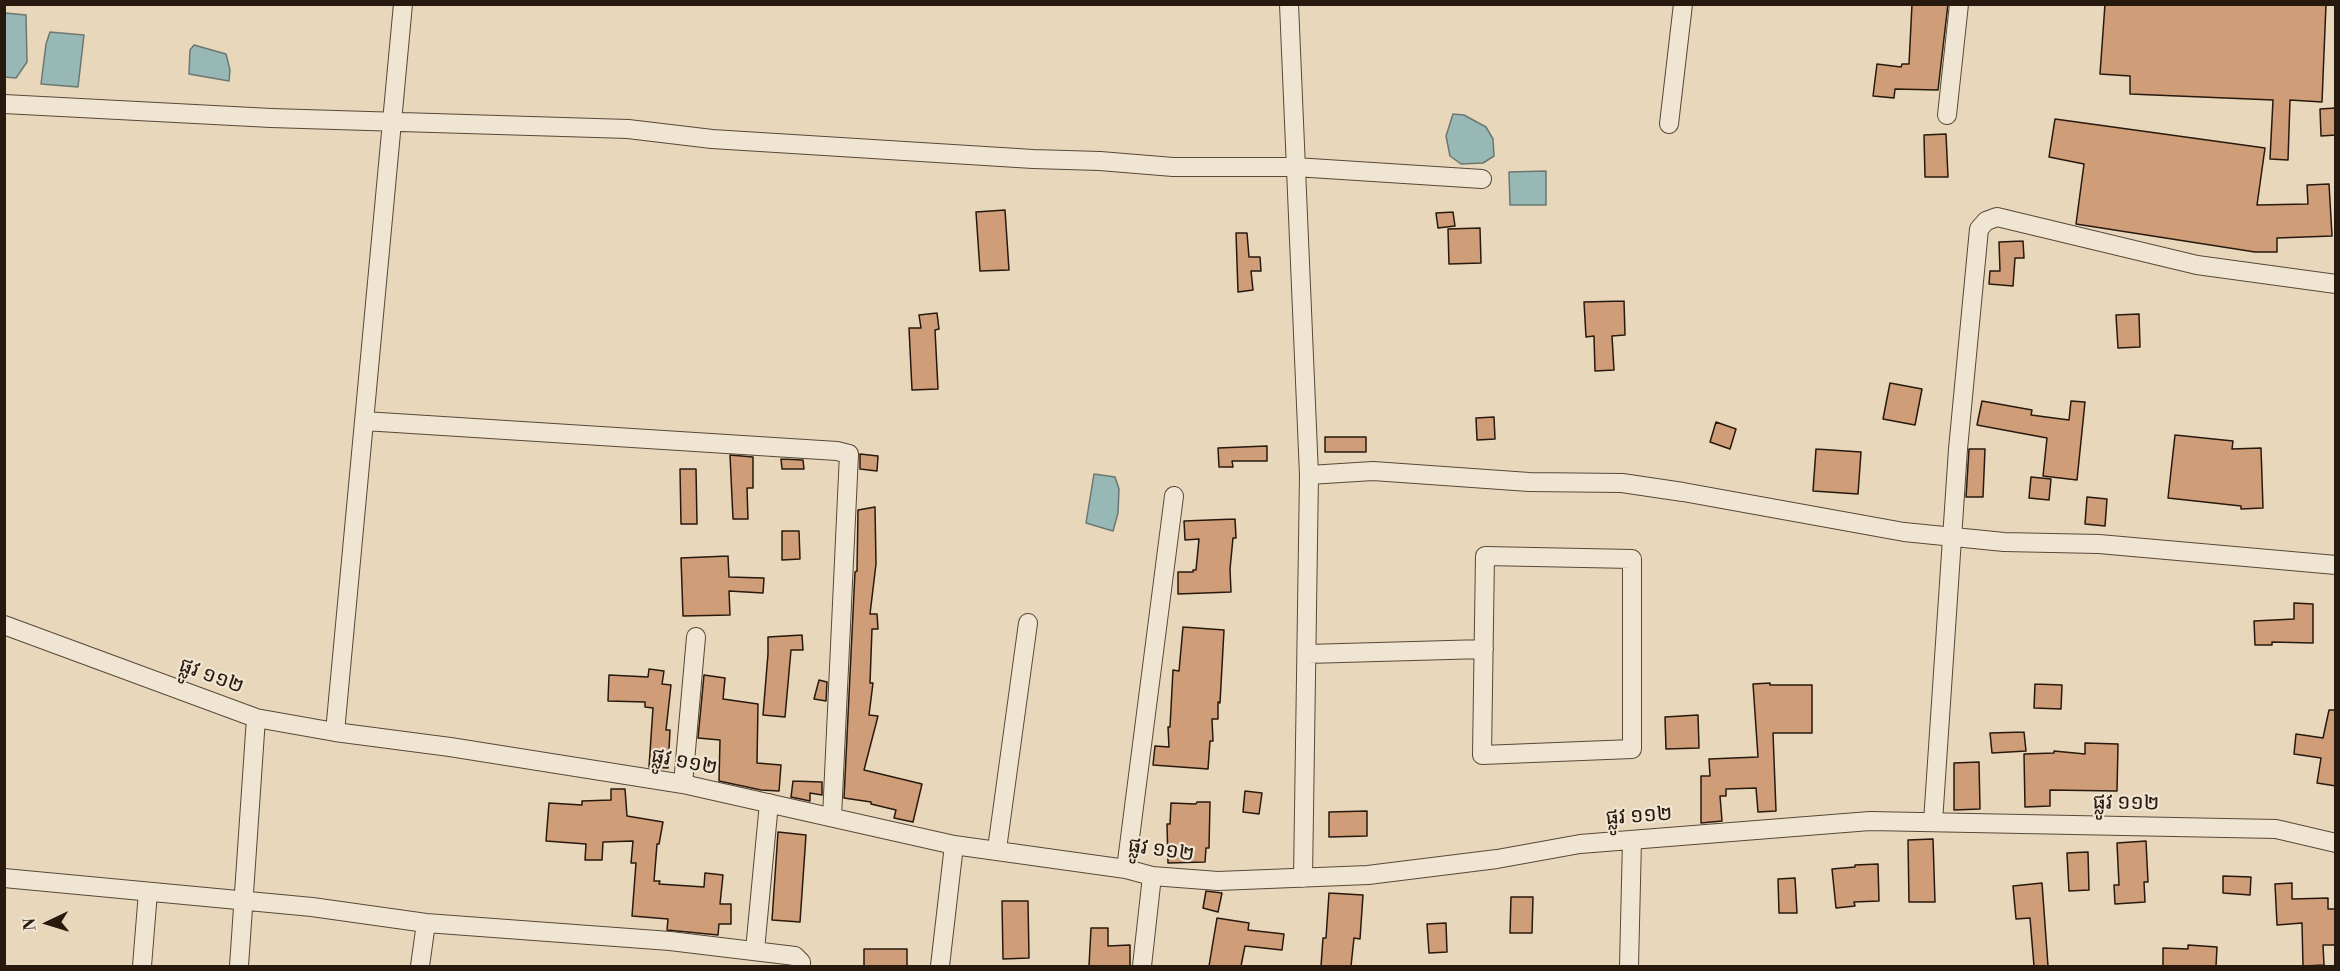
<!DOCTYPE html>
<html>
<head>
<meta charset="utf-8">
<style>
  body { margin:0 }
  #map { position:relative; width:2340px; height:971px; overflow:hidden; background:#e8d7bb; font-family:"Libre Bodoni",serif }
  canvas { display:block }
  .frame { position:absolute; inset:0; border:6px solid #27190d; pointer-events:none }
  .north { position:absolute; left:18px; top:893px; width:60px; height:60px; -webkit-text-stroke:4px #f0e5d3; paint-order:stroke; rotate:266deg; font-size:16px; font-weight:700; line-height:24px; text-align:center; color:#27190d }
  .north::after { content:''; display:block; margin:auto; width:21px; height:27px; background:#27190d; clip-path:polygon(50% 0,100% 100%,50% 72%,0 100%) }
</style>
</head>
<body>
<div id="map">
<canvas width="2340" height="971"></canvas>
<div class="frame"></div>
<div class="north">N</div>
</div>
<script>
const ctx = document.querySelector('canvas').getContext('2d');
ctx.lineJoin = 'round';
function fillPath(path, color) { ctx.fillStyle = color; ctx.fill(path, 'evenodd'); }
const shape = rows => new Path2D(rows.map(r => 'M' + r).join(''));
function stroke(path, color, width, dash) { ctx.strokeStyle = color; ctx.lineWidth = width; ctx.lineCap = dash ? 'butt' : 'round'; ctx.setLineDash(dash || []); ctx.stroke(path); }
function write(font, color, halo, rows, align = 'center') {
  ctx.font = font + ' "Libre Bodoni","Noto Sans Khmer",serif'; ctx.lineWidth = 4.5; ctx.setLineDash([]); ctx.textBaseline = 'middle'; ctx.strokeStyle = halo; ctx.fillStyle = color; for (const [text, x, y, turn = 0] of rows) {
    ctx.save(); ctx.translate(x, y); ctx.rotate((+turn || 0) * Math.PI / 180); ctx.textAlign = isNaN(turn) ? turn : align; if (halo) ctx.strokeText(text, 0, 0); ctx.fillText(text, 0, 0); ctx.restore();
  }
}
const water = shape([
  [5,13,26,15,27,62,16,78,5,77,5,13],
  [50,32,84,35,78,87,41,84,46,44,50,32],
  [194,45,226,54,230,70,229,81,189,74,190,50,194,45],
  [1453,114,1464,115,1486,127,1493,139,1494,156,1483,163,1461,164,1450,156,1446,136,1453,114],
  [1546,171,1546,205,1510,205,1509,172,1546,171],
  [1094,474,1115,477,1119,489,1118,513,1113,531,1086,523,1094,474]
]);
const building = shape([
  [1912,4,1948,4,1938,90,1895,89,1894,98,1873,96,1877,64,1901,67,1902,64,1909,64,1912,4],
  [2105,4,2326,4,2322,102,2290,100,2288,160,2270,159,2273,100,2130,94,2130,76,2100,74,2105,4],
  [2336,108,2336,135,2321,136,2320,109,2336,108],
  [2055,119,2265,148,2257,205,2308,204,2307,185,2329,184,2332,236,2277,238,2277,252,2255,252,2076,224,2084,164,2049,157,2055,119],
  [1946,134,1948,177,1925,177,1924,135,1946,134],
  [1005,210,1009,270,980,271,976,212,1005,210],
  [1453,212,1455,226,1438,228,1436,213,1453,212],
  [1480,228,1481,263,1449,264,1448,229,1480,228],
  [1236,233,1247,233,1249,257,1260,257,1261,271,1251,271,1253,290,1238,292,1236,233],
  [2023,241,2024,258,2015,258,2013,286,1989,284,1990,271,2000,271,1999,242,2023,241],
  [1624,301,1625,335,1612,336,1614,370,1595,371,1594,336,1586,337,1584,302,1624,301],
  [937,313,939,329,935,330,938,389,912,390,909,328,921,328,919,315,937,313],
  [2139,314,2140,347,2118,348,2116,315,2139,314],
  [1890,383,1922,389,1915,425,1883,419,1890,383],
  [1982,401,2032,410,2031,415,2069,420,2071,401,2085,402,2077,480,2043,476,2047,438,1977,425,1982,401],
  [1494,417,1495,439,1477,440,1476,418,1494,417],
  [1716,422,1736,429,1730,449,1710,442,1716,422],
  [2175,435,2233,441,2232,449,2261,448,2263,508,2241,509,2241,506,2168,498,2175,435],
  [1325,437,1366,437,1366,452,1325,452,1325,437],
  [1267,446,1267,461,1232,461,1233,467,1219,467,1218,448,1267,446],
  [1816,449,1861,452,1858,494,1813,491,1816,449],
  [1969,449,1985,449,1983,497,1966,497,1969,449],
  [860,454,878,456,877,471,860,469,860,454],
  [730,455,753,457,753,488,747,488,748,519,733,519,730,455],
  [781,459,803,460,804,469,782,469,781,459],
  [680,469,696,469,697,524,681,524,680,469],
  [2031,477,2051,479,2049,500,2029,498,2031,477],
  [2087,497,2107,499,2105,526,2085,524,2087,497],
  [875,507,876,564,870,614,877,614,878,629,872,629,870,683,873,683,869,715,878,716,864,770,922,784,913,822,894,818,896,810,871,804,871,802,844,798,855,572,857,571,858,510,875,507],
  [1235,519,1236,538,1233,538,1230,569,1231,592,1178,594,1178,572,1193,572,1193,570,1196,570,1199,539,1185,540,1184,521,1235,519],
  [782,531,799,531,800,559,782,560,782,531],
  [728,556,729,577,764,578,763,593,729,591,730,615,683,616,681,558,728,556],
  [2294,603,2313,604,2313,643,2272,642,2272,645,2255,645,2254,621,2294,619,2294,603],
  [1183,627,1224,630,1220,703,1218,702,1218,719,1212,719,1213,741,1210,741,1208,769,1153,765,1155,746,1169,747,1168,727,1170,727,1173,670,1179,671,1183,627],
  [802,635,803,650,791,650,785,717,763,715,768,654,768,637,802,635],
  [649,669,664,671,662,684,671,685,666,730,670,730,668,768,649,767,653,708,645,707,645,702,608,701,609,675,648,677,649,669],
  [704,675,725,678,723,699,758,704,757,763,781,765,779,791,761,790,719,781,720,740,698,738,704,675],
  [819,680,827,682,826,701,814,699,819,680],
  [1770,683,1770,685,1812,685,1812,733,1773,733,1776,811,1758,812,1756,788,1726,789,1726,796,1720,796,1722,821,1701,823,1701,776,1710,776,1709,759,1758,757,1753,684,1770,683],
  [2035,684,2062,685,2061,709,2034,708,2035,684],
  [2329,710,2336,710,2336,786,2317,783,2321,758,2294,754,2296,734,2323,738,2329,710],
  [1698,715,1699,748,1666,749,1665,717,1698,715],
  [2024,732,2026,751,1992,753,1990,733,2024,732],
  [2085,743,2118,744,2117,791,2050,790,2050,806,2025,807,2024,754,2054,753,2054,751,2085,754,2085,743],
  [1979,762,1980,809,1954,810,1954,763,1979,762],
  [793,781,822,782,822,795,810,793,810,801,791,797,793,781],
  [611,789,625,789,627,816,663,822,659,844,657,844,654,881,660,881,659,884,704,887,705,873,723,875,720,904,731,904,731,924,719,924,718,935,667,930,668,919,632,916,636,863,631,863,633,841,603,842,602,860,585,860,586,844,546,841,549,803,582,805,582,801,611,800,611,789],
  [1245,791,1262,793,1259,814,1243,812,1245,791],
  [1197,802,1210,802,1209,848,1206,848,1205,862,1168,863,1167,824,1170,824,1171,803,1196,804,1197,802],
  [1367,811,1367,836,1329,837,1329,812,1367,811],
  [778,832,806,835,800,922,772,920,778,832],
  [1933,839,1935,902,1909,902,1908,840,1933,839],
  [2146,841,2148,882,2144,882,2145,902,2115,904,2114,885,2119,885,2117,843,2146,841],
  [2088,852,2089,890,2069,891,2067,853,2088,852],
  [1878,864,1879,901,1854,902,1855,906,1836,908,1832,869,1855,867,1855,865,1878,864],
  [2223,876,2251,877,2250,895,2223,893,2223,876],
  [1795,878,1797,913,1779,913,1778,879,1795,878],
  [2042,883,2048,966,2034,966,2030,918,2016,919,2013,886,2042,883],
  [2292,883,2292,899,2328,898,2328,909,2336,909,2336,945,2323,945,2324,965,2303,966,2302,923,2277,925,2275,884,2292,883],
  [1206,891,1222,893,1218,912,1203,908,1206,891],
  [1329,893,1363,895,1360,939,1354,938,1351,966,1321,966,1323,938,1326,938,1329,893],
  [1511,897,1533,897,1532,933,1510,933,1511,897],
  [1002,901,1028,901,1029,958,1003,959,1002,901],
  [1217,918,1249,923,1248,930,1284,934,1282,950,1245,946,1241,966,1209,966,1217,918],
  [1446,923,1447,952,1429,953,1427,924,1446,923],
  [1091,928,1108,928,1108,946,1130,945,1130,966,1089,966,1091,928],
  [2188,945,2217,947,2216,966,2163,966,2163,948,2188,949,2188,945],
  [864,949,907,949,907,966,864,966,864,949]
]);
const minor = shape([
  [1289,4,1309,475,1303,878],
  [4,104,271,118,628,129,712,139,1033,159,1100,161,1173,167,1295,167,1482,179],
  [1947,115,1959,4],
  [1669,124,1683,4],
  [364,421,837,451,849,454,832,817],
  [1309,475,1373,471,1529,482,1622,483,1683,492,1904,532,2004,542,2099,544,2336,565],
  [1485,556,1632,559,1632,749,1482,755,1485,556],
  [4,625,256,718,335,732,450,747,683,784,954,845,1126,869,1152,876,1218,881,1368,875,1497,859,1580,844,1870,821,2276,829,2336,843],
  [1307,654,1484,649],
  [335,732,403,4],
  [683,784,696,637],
  [1933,822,1958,449,1979,229,1986,221,1997,217,2197,265,2336,284],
  [997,849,1028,623],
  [1126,869,1174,496],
  [4,878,312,907,426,923,670,941,795,956,801,962,801,966],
  [755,950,769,803],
  [142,966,148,892],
  [239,966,256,718],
  [420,966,426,923],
  [940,966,954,845],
  [1142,966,1152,876],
  [1629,966,1632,840]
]);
const streetNames = [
  ["ផ្លូវ ១១២",211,677,20],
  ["ផ្លូវ ១១២",684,763,11],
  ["ផ្លូវ ១១២",2126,804,1],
  ["ផ្លូវ ១១២",1639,817,-4],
  ["ផ្លូវ ១១២",1161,851,8]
];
fillPath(water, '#98b8b5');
stroke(water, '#6b7872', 1.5);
fillPath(building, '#cf9d78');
stroke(building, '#27190d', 1.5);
stroke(minor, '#574838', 20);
stroke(minor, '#f0e5d3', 18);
write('21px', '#27190d', '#f0e5d3', streetNames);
</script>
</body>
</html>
